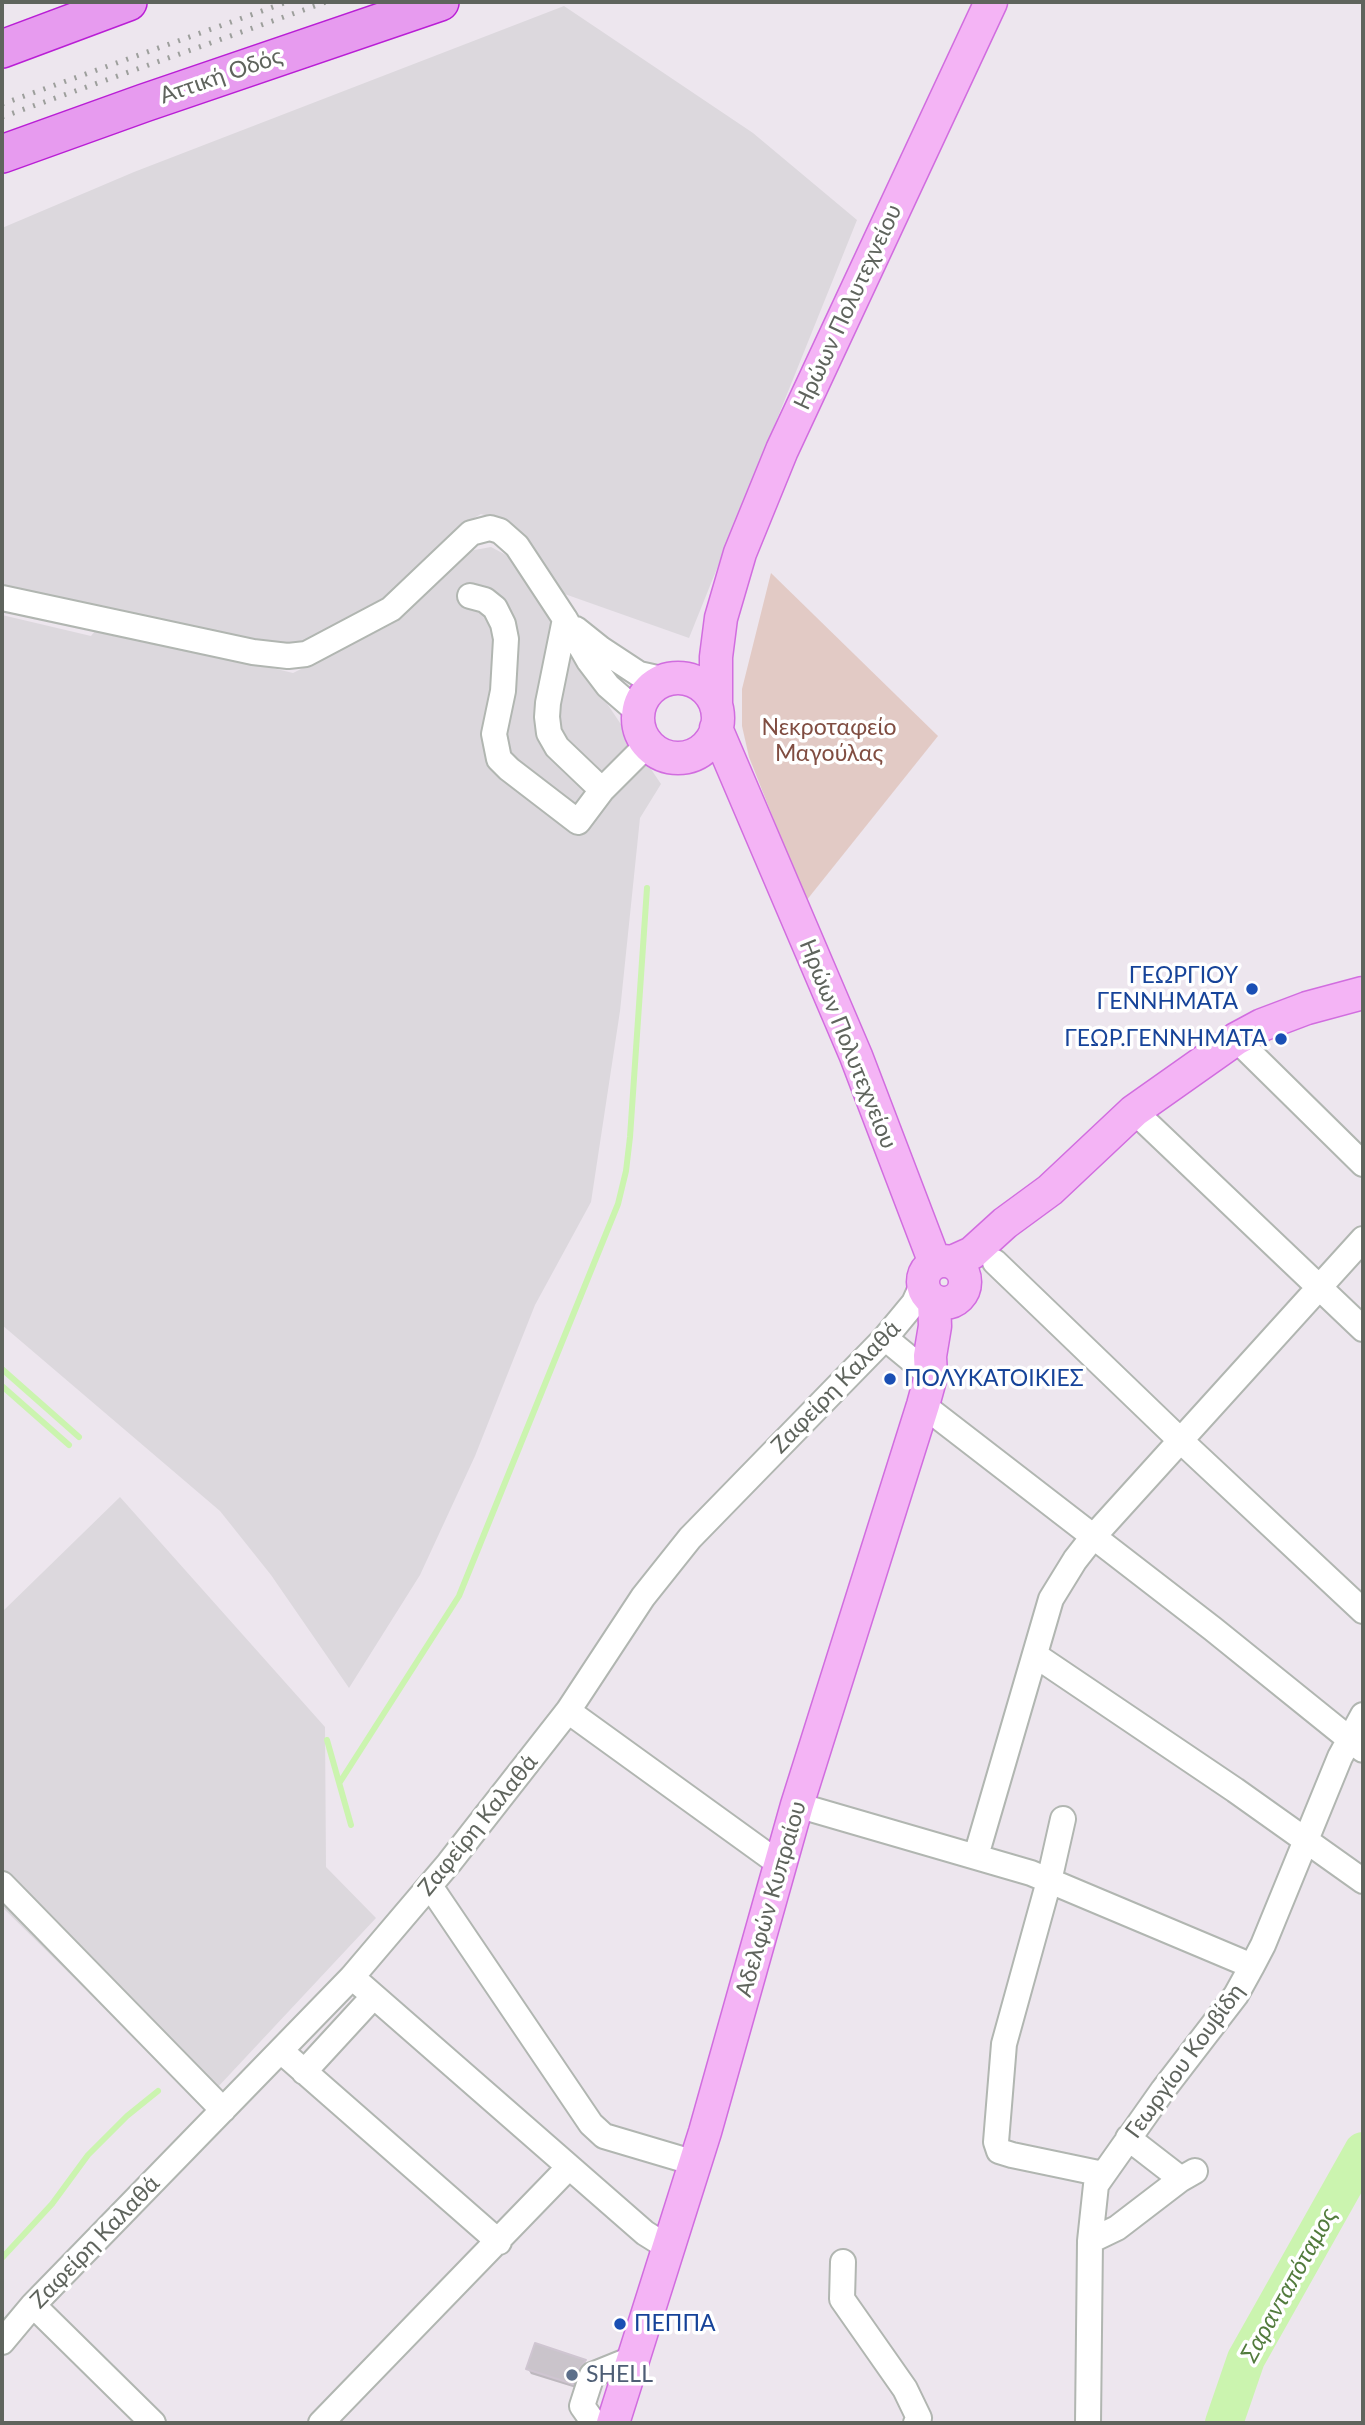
<!DOCTYPE html>
<html>
<head>
<meta charset="utf-8">
<style>
  body { margin:0 }
  #map { position:relative; width:1365px; height:2425px; overflow:hidden; background:#ede6ee; font-family:Lato,sans-serif }
  canvas { display:block }
  .frame { position:absolute; inset:0; border:4px solid #5f645d; pointer-events:none }
</style>
</head>
<body>
<div id="map">
<canvas width="1365" height="2425"></canvas>
<div class="frame"></div>
</div>
<script>
const ctx = document.querySelector('canvas').getContext('2d');
ctx.lineJoin = 'round';
function fillPath(path, color) { ctx.fillStyle = color; ctx.fill(path, 'evenodd'); }
const shape = rows => new Path2D(rows.map(r => 'M' + r).join(''));
function stroke(path, color, width, dash) { ctx.strokeStyle = color; ctx.lineWidth = width; ctx.lineCap = dash ? 'butt' : 'round'; ctx.setLineDash(dash || []); ctx.stroke(path); }
function write(font, color, halo, rows, align = 'center') {
  ctx.font = font + ' Lato,sans-serif'; ctx.lineWidth = 7; ctx.setLineDash([]); ctx.textBaseline = 'middle'; ctx.strokeStyle = halo; ctx.fillStyle = color; for (const [text, x, y, turn = 0] of rows) {
    ctx.save(); ctx.translate(x, y); ctx.rotate((+turn || 0) * Math.PI / 180); ctx.textAlign = isNaN(turn) ? turn : align; if (halo) ctx.strokeText(text, 0, 0); ctx.fillText(text, 0, 0); ctx.restore();
  }
}
const industrial = shape([
  [564,6,753,133,857,220,689,638,559,592,504,521,481,514,464,524,394,592,364,613,319,638,283,644,239,641,2,585,2,228,134,172],
  [491,547,508,556,661,784,640,818,620,1011,591,1202,535,1305,475,1456,420,1575,349,1688,271,1575,220,1511,2,1325,2,615,91,636,99,626,293,673,392,624,469,551],
  [120,1497,325,1727,326,1867,376,1918,202,2104,2,1907,2,1612]
]);
const green = shape([
  [771,573,938,736,806,901,749,757,742,726,742,689]
]);
const shadow = shape([
  [585,2361,587,2366,576,2388,531,2374,528,2369]
]);
const stream = shape([
  [2,1369,79,1437],
  [2,1386,69,1445],
  [327,1740,351,1825],
  [340,1782,459,1596,618,1204,626,1171,630,1137,647,888],
  [2,2258,52,2204,88,2155,127,2116,158,2091]
]);
const river = shape([
  [1224,2423,1246,2359,1363,2151]
]);
const building = shape([
  [535,2343,586,2360,578,2370,573,2384,526,2369,535,2343]
]);
const minor = shape([
  [470,596,485,600,495,608,503,624,506,639,503,691,494,734,499,759,509,769,578,822,602,790,647,745],
  [2,598,253,652,288,656,306,654,391,609,471,533,490,528,500,531,517,546,565,619,589,661,608,686,638,712],
  [565,619,548,703,547,717,549,733,557,747,602,790],
  [576,629,601,649,639,674,666,680],
  [1236,1039,1363,1164],
  [1134,1111,1363,1329],
  [995,1262,1180,1440,1363,1611],
  [885,1338,931,1376],
  [923,1405,1213,1629,1363,1750],
  [1035,1655,1235,1790,1363,1881],
  [568,1711,781,1865],
  [797,1805,1031,1873,1252,1966],
  [1063,1819,1049,1881,1004,2044,996,2142,999,2151,1012,2155,1103,2174],
  [976,1856,1051,1599,1075,1560,1093,1537,1363,1239],
  [2,1884,223,2110],
  [430,1886,591,2124,604,2136,695,2163],
  [352,1977,645,2233,669,2248],
  [281,2051,499,2242],
  [304,2072,373,1997],
  [1128,2138,1181,2179],
  [1090,2241,1117,2228,1181,2179,1195,2171],
  [843,2262,842,2299,905,2389,919,2418,916,2423],
  [33,2305,153,2423],
  [2,2342,33,2305,352,1977,449,1863,568,1711,643,1597,690,1538,885,1338,914,1303,923,1283],
  [321,2423,569,2167],
  [594,2423,582,2406,592,2375,634,2358],
  [1088,2423,1090,2241,1096,2185,1163,2090,1236,1995,1252,1966,1263,1945,1340,1757,1363,1715]
]);
const major = shape([
  '638 718a40 40 0 1 1 80 0a40 40 0 1 1-80 0Z',
  [716,706,716,657,721,618,740,553,782,450,991,2],
  [716,728,856,1056,935,1263],
  '923 1282a21 21 0 1 1 42 0a21 21 0 1 1-42 0Z',
  [952,1262,972,1253,1005,1223,1050,1190,1134,1111,1236,1039,1262,1025,1307,1008,1363,993],
  [613,2423,705,2132,797,1805,923,1405,931,1376,930,1356,935,1326,934,1301]
]);
const highway = shape([
  [2,49,128,2],
  [2,154,144,103,440,2]
]);
const rail = shape([
  [2,104,287,2],
  [2,117,326,2]
]);
const markers = [
  [1252,989,7,"#1a4fb4"],
  [1281,1039,7,"#1a4fb4"],
  [890,1379,7,"#1a4fb4"],
  [620,2324,7,"#1a4fb4"],
  [572,2375,7,"#5c6f8a"]
];
const streetNames = [
  ["Αττική Οδός",221,76,-19],
  ["Ηρώων Πολυτεχνείου",848,307,-65],
  ["Ηρώων Πολυτεχνείου",848,1044,68],
  ["Ζαφείρη Καλαθά",836,1387,-46],
  ["Ζαφείρη Καλαθά",478,1825,-51],
  ["Αδελφών Κυπραίου",771,1899,-74],
  ["Γεωργίου Κουβίδη",1185,2061,-54],
  ["Ζαφείρη Καλαθά",95,2242,-46]
];
const parkNames = [
  ["Νεκροταφείο",829,728],
  ["Μαγούλας",829,754]
];
const transitNames = [
  ["ΓΕΩΡΓΙΟΥ",1238,976],
  ["ΓΕΝΝΗΜΑΤΑ",1238,1002],
  ["ΓΕΩΡ.ΓΕΝΝΗΜΑΤΑ",1267,1039],
  ["ΠΟΛΥΚΑΤΟΙΚΙΕΣ",904,1379,"left"],
  ["ΠΕΠΠΑ",634,2324,"left"]
];
const serviceNames = [
  ["SHELL",586,2375]
];
const waterNames = [
  ["Σαρανταπόταμος",1289,2285,-61]
];
fillPath(industrial, '#dcd8dd');
fillPath(green, '#e2cac5');
fillPath(shadow, '#0003');
stroke(stream, '#cbf4af', 6);
stroke(river, '#cbf4af', 38);
fillPath(building, '#cac4cb');
stroke(building, '#cfc5d1', 2);
stroke(minor, '#b1b6b1', 28);
stroke(major, '#d16ddf', 35);
stroke(highway, '#b91ed5', 40);
stroke(minor, '#fff', 24);
stroke(major, '#f4b4f5', 32);
stroke(highway, '#e79bef', 37);
stroke(rail, '#9d9f9c', 5, [2, 9]);
for (const [x, y, r, color] of markers) { const dot = new Path2D(); dot.arc(x, y, r, 0, 2 * Math.PI); ctx.fillStyle = color; ctx.fill(dot); stroke(dot, '#fff', 2.5); }
write('23px', '#5f645d', '#fff', streetNames);
write('23px', '#804d41', '#fff', parkNames);
write('23px', '#164399', '#fff', transitNames, 'right');
write('23px', '#4e5e75', '#fff', serviceNames, 'left');
write('italic 24px', '#527b3d', '#fff', waterNames);
</script>
</body>
</html>
